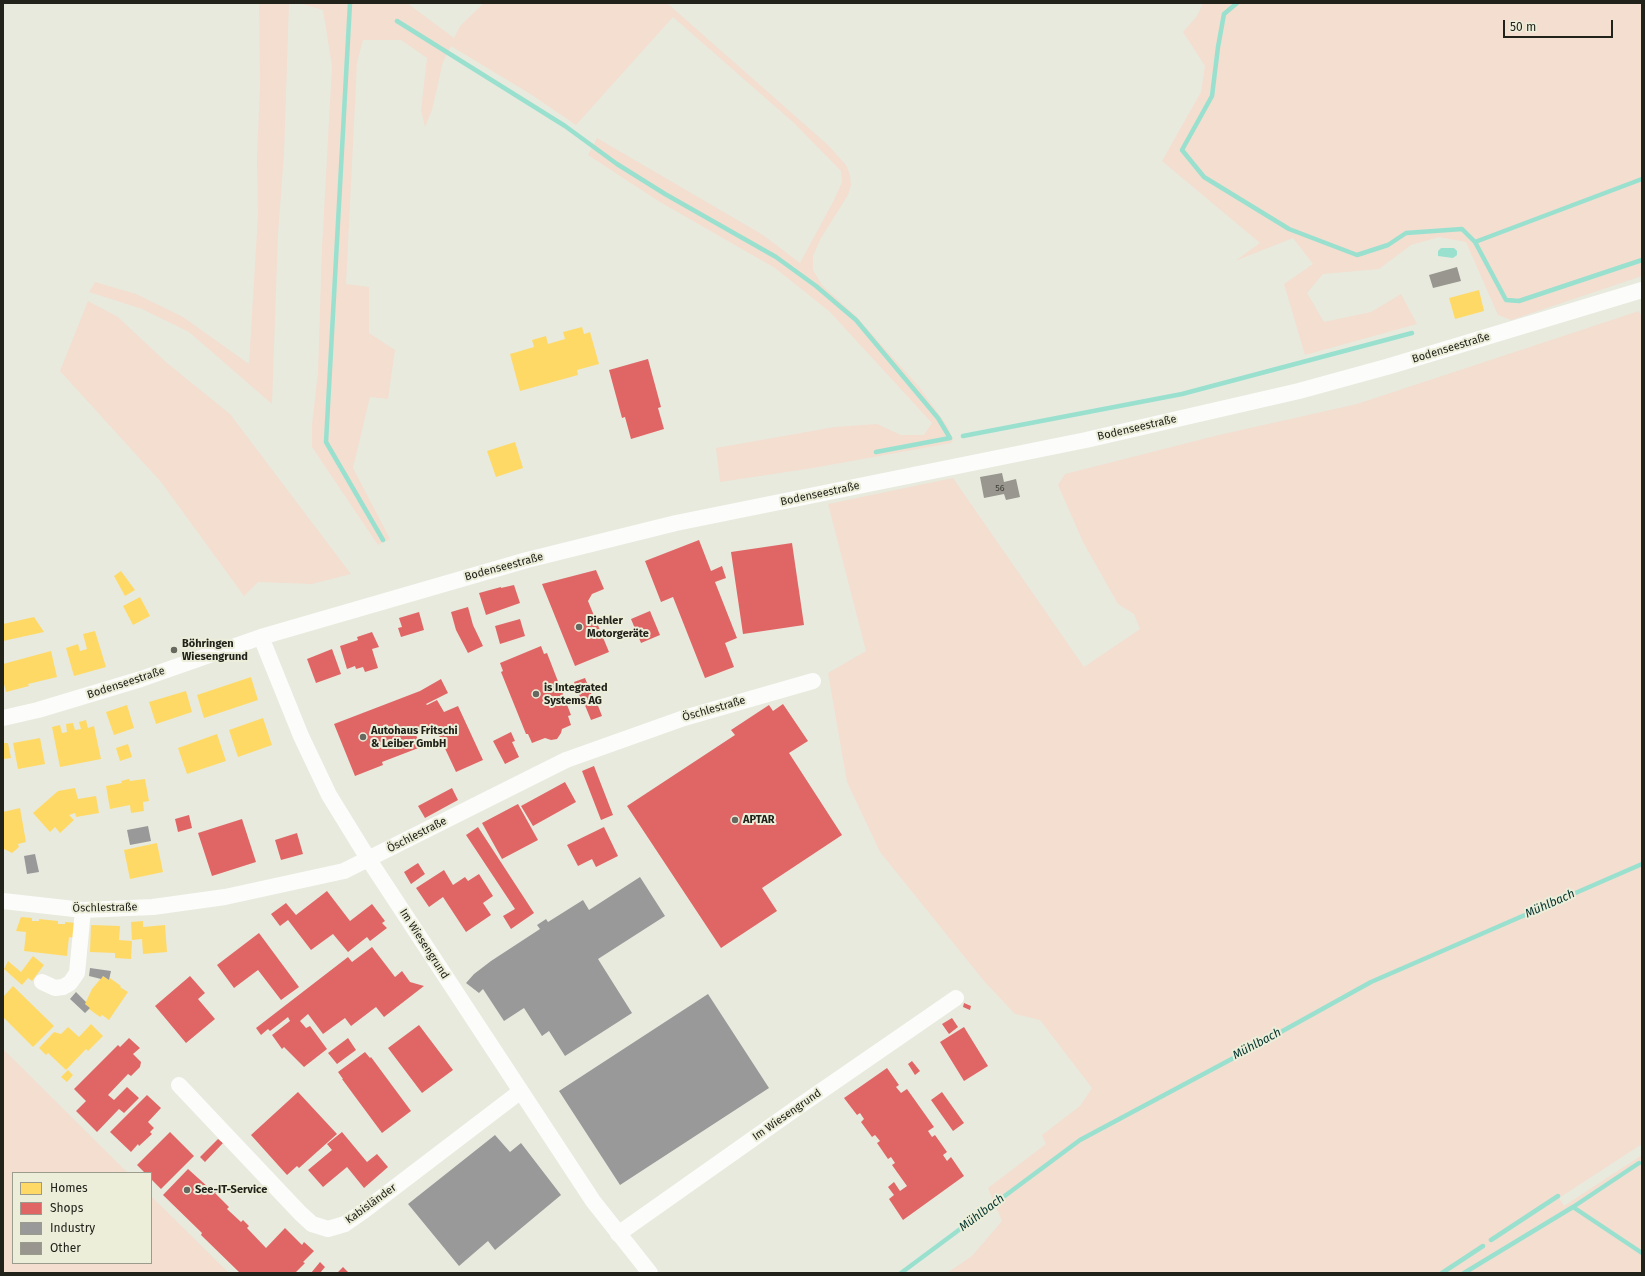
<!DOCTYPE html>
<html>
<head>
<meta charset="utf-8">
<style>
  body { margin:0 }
  #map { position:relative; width:1645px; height:1276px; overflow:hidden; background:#e8eade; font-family:"Fira Sans",sans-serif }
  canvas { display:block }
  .frame { position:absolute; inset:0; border:4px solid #21221a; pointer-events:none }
  .legend { position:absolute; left:12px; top:1172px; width:140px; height:92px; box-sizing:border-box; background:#eceeda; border:1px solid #9b9c8d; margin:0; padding:5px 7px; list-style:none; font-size:12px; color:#21221a }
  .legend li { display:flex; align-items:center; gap:8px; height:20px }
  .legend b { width:20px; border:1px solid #9b9c8d }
  .scale { position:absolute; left:1503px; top:20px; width:110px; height:18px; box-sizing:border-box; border:2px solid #21221a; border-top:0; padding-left:5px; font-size:12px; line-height:14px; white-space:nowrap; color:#21221a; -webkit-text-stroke:3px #eceeda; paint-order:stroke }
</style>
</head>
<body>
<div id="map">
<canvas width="1645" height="1276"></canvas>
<div class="frame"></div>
<ul class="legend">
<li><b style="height:11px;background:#ffd966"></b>Homes</li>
<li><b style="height:11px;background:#e06666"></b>Shops</li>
<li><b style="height:11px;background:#999"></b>Industry</li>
<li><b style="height:11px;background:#98968e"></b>Other</li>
</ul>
<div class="scale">50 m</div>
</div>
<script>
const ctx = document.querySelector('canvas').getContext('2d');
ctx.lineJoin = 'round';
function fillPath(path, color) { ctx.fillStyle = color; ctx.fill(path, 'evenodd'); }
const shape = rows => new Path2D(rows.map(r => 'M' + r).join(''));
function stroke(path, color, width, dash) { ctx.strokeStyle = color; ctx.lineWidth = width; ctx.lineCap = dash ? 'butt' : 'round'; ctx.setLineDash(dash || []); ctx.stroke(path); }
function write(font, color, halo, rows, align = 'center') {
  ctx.font = font + ' "Fira Sans",sans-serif'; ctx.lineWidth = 4; ctx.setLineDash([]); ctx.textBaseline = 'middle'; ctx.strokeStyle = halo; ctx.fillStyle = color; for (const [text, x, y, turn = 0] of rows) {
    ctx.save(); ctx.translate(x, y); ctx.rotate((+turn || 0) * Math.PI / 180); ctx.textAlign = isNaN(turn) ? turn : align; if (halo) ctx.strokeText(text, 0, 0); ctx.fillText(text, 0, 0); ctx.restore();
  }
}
const green = shape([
  [259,3,289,3,284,155,278,234,272,404,189,332,142,309,89,292,95,282,136,294,183,317,249,364,258,215,257,158,260,85],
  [299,3,407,3,454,38,460,26,484,3,667,3,828,145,846,165,850,175,851,185,848,195,821,238,813,256,813,270,822,285,856,316,920,388,948,427,953,440,951,443,813,468,720,482,716,448,835,427,877,424,901,435,924,435,932,423,830,312,775,268,660,202,588,155,597,138,763,235,800,263,834,200,842,182,841,171,795,124,673,17,576,125,532,95,451,46,443,62,432,110,425,127,421,110,427,58,401,40,363,40,357,63,346,284,369,287,369,333,395,350,388,399,370,397,353,468,390,539,378,545,312,447,312,425,318,372,322,248,332,66,323,10],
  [1203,3,1642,3,1642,276,1511,320,1498,315,1466,242,1439,237,1411,245,1379,269,1323,274,1307,293,1324,322,1371,312,1401,294,1417,324,1305,355,1284,284,1313,264,1293,238,1235,261,1260,243,1162,161,1201,92,1205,66,1183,32,1197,16],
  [88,301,118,317,167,363,230,414,351,574,312,584,258,582,244,596,161,482,60,371],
  [1639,311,1642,318,1642,1144,1559,1198,1564,1206,1642,1155,1642,1273,947,1273,972,1256,1002,1221,988,1188,1046,1144,1042,1135,1080,1106,1092,1088,1040,1020,1015,1014,984,981,880,852,847,782,828,673,866,651,828,504,953,478,1084,667,1140,629,1134,614,1118,604,1083,542,1058,485,1065,474,1219,435,1357,404],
  [3,1049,128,1173,13,1173,13,1263,151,1263,151,1196,229,1273,3,1273]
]);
const water = shape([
  [1441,248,1454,248,1457,251,1457,255,1453,258,1438,256,1438,251]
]);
const homes = shape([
  [1479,290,1484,311,1455,319,1449,298],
  [582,327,584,334,590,332,599,364,577,370,578,375,520,391,510,354,534,347,532,340,546,336,548,344,565,339,563,332],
  [515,442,523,468,496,477,487,451],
  [121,571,135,590,125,596,114,576],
  [140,597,150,616,133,625,123,606],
  [34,617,44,632,3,641,3,624],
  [95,631,106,667,74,676,66,648,78,644,80,651,87,649,83,634],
  [51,651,57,677,28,684,29,686,6,692,3,680,3,664],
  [251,677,258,700,204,718,197,695],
  [186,691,192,712,156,724,149,702],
  [127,705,134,728,114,735,106,712],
  [263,718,272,745,238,757,229,730],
  [86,720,88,728,94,726,101,759,60,767,52,727,60,725,62,733,67,732,66,724,73,723,75,730,81,729,79,722],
  [217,734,226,761,187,774,178,748],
  [40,738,45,764,18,769,13,743],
  [3,743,8,743,11,758,3,759],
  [128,744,132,757,120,761,116,748],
  [129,779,130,781,145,779,149,801,143,802,144,811,131,813,130,805,110,809,106,786,122,783,121,781],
  [75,788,78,799,96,796,99,813,76,817,75,813,69,815,74,820,60,833,55,827,50,832,33,813,58,791],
  [20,808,26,842,18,844,19,847,12,853,4,849,3,847,3,812],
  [157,843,163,872,130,879,124,850],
  [21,917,32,918,32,921,39,921,39,919,58,921,58,924,65,924,65,922,77,923,76,938,69,937,67,956,24,951,26,932,16,931],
  [143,921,143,927,165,925,167,952,143,954,142,939,132,940,131,922],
  [91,925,120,926,119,940,132,941,131,959,115,958,115,953,90,952],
  [33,956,44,965,32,981,28,978,22,985,4,969,8,961,21,972],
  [103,976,109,980,110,978,121,986,120,987,128,992,109,1020,102,1015,100,1017,89,1009,90,1008,85,1004,92,989],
  [13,986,54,1026,33,1047,3,1017,3,997],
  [91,1024,103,1036,88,1051,86,1049,66,1070,48,1053,46,1055,39,1048,54,1032,61,1034,68,1027,79,1037],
  [68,1070,73,1075,67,1082,61,1077]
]);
const shops = shape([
  [648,359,661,407,658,408,664,429,631,439,625,417,622,418,609,370],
  [699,540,711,571,722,566,726,578,715,582,737,638,725,643,734,667,705,678,673,597,661,602,645,561],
  [792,543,804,625,743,634,731,552],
  [596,570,604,589,592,594,588,601,609,652,575,666,542,584],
  [514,585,520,603,486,615,479,593,501,587,501,588],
  [468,607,473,625,483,646,468,653,456,630,451,612],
  [650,611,660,635,641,643,631,619],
  [419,612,424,630,401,637,398,628,402,627,399,618],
  [520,619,525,636,500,644,495,626],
  [372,632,379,647,372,649,378,668,365,672,363,667,356,669,355,666,347,669,340,646,358,640,357,637],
  [541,646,544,654,547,653,571,715,568,716,571,725,562,729,561,733,557,739,551,740,545,738,532,743,528,734,526,734,501,672,503,671,500,663],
  [332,649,341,674,316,683,307,659],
  [585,678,593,698,582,702,574,682],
  [441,679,448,693,426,704,427,705,437,700,444,712,458,706,483,760,456,772,434,725,425,728,426,731,416,735,421,747,382,762,383,765,355,776,334,724,420,691],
  [595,698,602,716,591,720,584,703],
  [783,704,808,741,789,753,842,835,762,888,777,911,721,948,627,806,735,735,731,730,769,705,773,711],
  [511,732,515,741,512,742,519,757,505,764,493,741],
  [594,766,613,815,601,820,582,771],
  [565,782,576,802,533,826,521,806],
  [452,788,458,800,425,818,418,806],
  [518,804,538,840,502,859,482,823],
  [189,815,192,828,178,832,175,819],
  [242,819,256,862,212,876,198,833],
  [478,827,534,913,511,929,503,916,515,909,466,835],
  [604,827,618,856,596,867,592,859,578,866,567,845],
  [297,833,303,854,281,860,275,840],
  [418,863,425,874,411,884,404,872],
  [444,870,453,885,465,877,468,881,479,874,493,896,483,903,491,915,466,932,443,897,429,907,416,888],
  [327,891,350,921,372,904,385,921,382,923,387,928,370,941,367,937,348,952,333,934,311,950,288,920,280,926,271,914,286,903,296,915],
  [259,933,299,987,281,1000,258,970,234,988,217,965],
  [372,947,395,977,402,971,410,982,424,986,384,1017,376,1007,351,1026,345,1018,323,1034,308,1014,300,1021,306,1028,310,1026,327,1049,304,1067,284,1047,282,1049,272,1035,290,1021,288,1017,270,1031,268,1029,261,1035,256,1028,348,957,352,962],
  [190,976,205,993,198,999,215,1019,186,1043,155,1006],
  [964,1003,971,1006,970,1010,963,1007],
  [952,1018,958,1027,949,1034,942,1024],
  [419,1025,453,1070,422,1093,388,1048],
  [964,1027,988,1066,964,1081,940,1042],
  [129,1038,140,1048,133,1054,141,1062,140,1067,131,1076,128,1074,108,1095,114,1100,127,1087,139,1098,124,1113,119,1109,97,1132,76,1111,86,1101,74,1089,118,1045,120,1047],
  [348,1038,356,1050,337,1064,328,1053],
  [365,1052,370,1058,371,1057,411,1111,382,1133,342,1079,343,1079,338,1072],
  [912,1061,920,1071,915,1075,908,1064],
  [887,1068,899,1085,896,1087,901,1093,907,1089,934,1127,928,1131,932,1137,935,1135,947,1152,943,1155,947,1161,951,1157,964,1176,903,1220,889,1199,894,1195,888,1187,894,1182,900,1191,907,1186,892,1165,895,1163,891,1157,888,1159,877,1143,880,1141,875,1135,872,1137,861,1122,864,1119,860,1113,857,1115,844,1098],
  [298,1092,337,1134,299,1168,297,1166,287,1175,251,1135],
  [942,1092,964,1123,953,1131,931,1100],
  [147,1095,161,1108,148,1122,154,1128,150,1132,152,1134,139,1146,138,1144,131,1152,110,1132],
  [170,1132,194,1156,161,1189,151,1179,151,1173,145,1173,137,1165],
  [342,1132,367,1162,377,1154,388,1167,364,1188,347,1167,323,1187,308,1170,332,1150,327,1144],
  [218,1139,223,1143,205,1162,200,1157],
  [188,1169,208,1187,210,1185,217,1192,215,1193,229,1207,227,1209,241,1222,243,1220,249,1226,247,1228,266,1248,285,1228,302,1245,304,1242,314,1251,303,1262,305,1263,295,1273,240,1273,201,1235,202,1233,163,1195],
  [320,1262,325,1267,320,1273,311,1273],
  [343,1267,349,1273,337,1273]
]);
const industry = shape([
  [148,826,151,841,130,845,127,830],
  [35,854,39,872,27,874,24,856],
  [640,877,665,916,598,959,632,1013,565,1056,549,1031,542,1036,524,1008,504,1021,483,989,479,993,466,983,474,974,491,961,540,929,537,925,546,919,548,922,583,900,589,910],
  [90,968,111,971,109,980,103,976,101,979,89,976],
  [76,992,86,1002,85,1004,90,1008,85,1013,70,999],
  [708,994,769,1088,620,1185,559,1091],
  [495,1135,510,1152,521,1143,561,1195,495,1250,488,1241,459,1266,408,1204]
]);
const stream = shape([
  [350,3,326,442,383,540],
  [1237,3,1224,14,1218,47,1212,96,1182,150,1204,177,1289,229,1357,255,1388,245,1406,233,1462,229,1475,242,1506,300,1519,301,1642,260],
  [397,21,565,126,617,164,665,194,776,257,816,286,856,320,938,418,950,438,876,452],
  [1475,242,1642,179],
  [963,436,1182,394,1412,333],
  [1573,1207,1642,1253],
  [1491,1240,1558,1196],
  [901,1273,1080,1140,1241,1054,1371,982,1642,864],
  [1442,1273,1483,1246],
  [1464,1273,1573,1207,1639,1163]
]);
const building = shape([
  [1457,267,1461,281,1433,288,1429,275],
  [1002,473,1004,482,1016,479,1020,497,1006,500,1004,494,984,498,980,477]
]);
const minor = shape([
  [261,637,301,736,329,795,369,860,593,1201,650,1273],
  [3,718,38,710,141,679,261,637,527,560,676,523,1086,440,1299,391,1390,366,1642,290],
  [3,901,83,910,153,907,225,897,344,871,566,760,684,718,813,681],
  [42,982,55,988,63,987,70,983,77,973,83,910],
  [179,1085,300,1213,312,1224,328,1229,345,1224,365,1210,521,1091],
  [618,1234,798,1107,956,998]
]);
const markers = [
  [579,627,4,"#67685f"],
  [174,650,4,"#67685f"],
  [536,694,4,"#67685f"],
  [363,737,4,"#67685f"],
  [735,820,4,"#67685f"],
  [187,1190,4,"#67685f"]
];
const numberNames = [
  ["56",1000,488]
];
const streetNames = [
  ["Bodenseestraße",1451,348,-17],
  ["Bodenseestraße",1137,428,-13],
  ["Bodenseestraße",820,494,-12],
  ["Bodenseestraße",504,567,-15],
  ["Bodenseestraße",126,683,-18],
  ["Öschlestraße",714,709,-16],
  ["Öschlestraße",417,835,-27],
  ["Öschlestraße",105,908,-1],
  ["Im Wiesengrund",424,944,57],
  ["Im Wiesengrund",787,1115,-35],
  ["Kabisländer",371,1204,-36]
];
const poiNames = [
  ["Piehler",587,621],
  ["Motorgeräte",587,634],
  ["Böhringen",182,644],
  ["Wiesengrund",182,657],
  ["is Integrated",544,688],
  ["Systems AG",544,701],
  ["Autohaus Fritschi",371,731],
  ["& Leiber GmbH",371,744],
  ["APTAR",743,820],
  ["See-IT-Service",195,1190]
];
const waterNames = [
  ["Mühlbach",1550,904,-24],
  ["Mühlbach",1257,1044,-28],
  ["Mühlbach",982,1213,-37]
];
fillPath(green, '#f3ded0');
fillPath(water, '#99e0cf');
fillPath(homes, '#ffd966');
fillPath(shops, '#e06666');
fillPath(industry, '#999');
stroke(stream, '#99e0cf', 4.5);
fillPath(building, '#98968e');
stroke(minor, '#fcfcfa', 16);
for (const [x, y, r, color] of markers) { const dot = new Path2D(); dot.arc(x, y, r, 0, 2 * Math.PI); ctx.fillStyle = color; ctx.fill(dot); stroke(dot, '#eceeda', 1.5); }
write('9px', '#3f3f37', null, numberNames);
write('11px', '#21221a', '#eceeda', streetNames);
write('bold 11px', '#21221a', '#eceeda', poiNames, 'left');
write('italic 12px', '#04352e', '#eceeda', waterNames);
</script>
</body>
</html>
